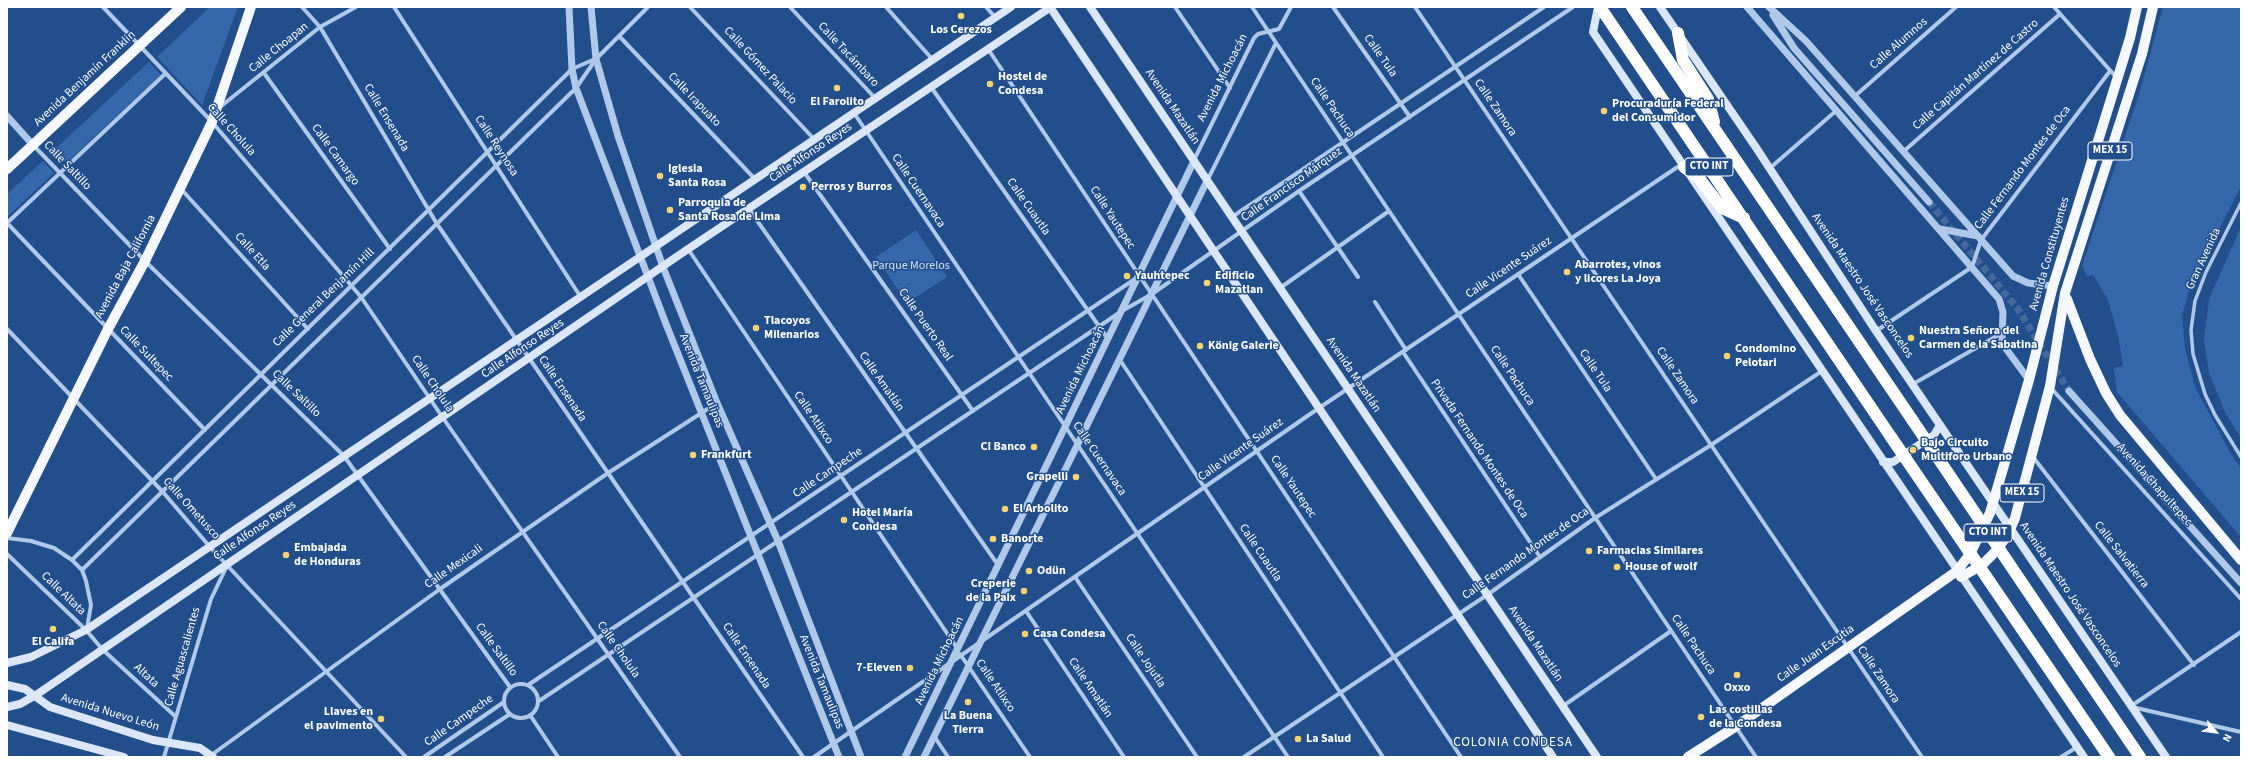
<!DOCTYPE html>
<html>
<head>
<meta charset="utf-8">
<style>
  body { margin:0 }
  #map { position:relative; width:2248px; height:764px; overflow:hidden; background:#224e8c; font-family:"Source Sans 3",sans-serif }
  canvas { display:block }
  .frame { position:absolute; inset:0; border:8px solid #fff; pointer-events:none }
  .north { position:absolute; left:2196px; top:712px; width:40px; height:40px; -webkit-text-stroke:3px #224e8c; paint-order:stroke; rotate:118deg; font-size:11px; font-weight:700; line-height:16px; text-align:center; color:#fff }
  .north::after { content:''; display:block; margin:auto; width:14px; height:18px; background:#fff; clip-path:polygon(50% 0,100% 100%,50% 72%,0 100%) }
</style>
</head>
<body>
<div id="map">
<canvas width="2248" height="764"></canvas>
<div class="frame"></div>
<div class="north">N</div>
</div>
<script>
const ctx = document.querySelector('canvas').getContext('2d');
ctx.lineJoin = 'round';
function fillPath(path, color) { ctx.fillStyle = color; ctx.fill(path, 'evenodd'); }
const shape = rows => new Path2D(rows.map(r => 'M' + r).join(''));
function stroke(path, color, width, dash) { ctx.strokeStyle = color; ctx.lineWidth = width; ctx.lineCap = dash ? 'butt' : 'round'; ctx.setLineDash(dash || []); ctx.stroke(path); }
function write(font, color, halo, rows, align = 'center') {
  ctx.font = font + ' "Source Sans 3",sans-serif'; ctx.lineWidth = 3; ctx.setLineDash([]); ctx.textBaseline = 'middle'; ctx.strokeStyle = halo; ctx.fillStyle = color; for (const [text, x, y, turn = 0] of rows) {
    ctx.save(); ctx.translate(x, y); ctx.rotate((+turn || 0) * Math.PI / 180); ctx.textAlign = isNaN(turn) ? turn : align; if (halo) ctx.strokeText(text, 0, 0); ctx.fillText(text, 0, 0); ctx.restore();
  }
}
const green = shape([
  [210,7,238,7,202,105,157,57],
  [2163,7,2241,7,2241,186,2190,287,2182,316,2185,348,2195,387,2231,454,2241,468,2241,537,2117,392,2114,368,2123,366,2118,335,2108,300,2093,275,2087,276,2082,266,2140,91],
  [149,62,161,75,66,163,54,150],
  [43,161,54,173,7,217,7,194],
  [2241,227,2241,438,2225,412,2209,373,2204,340,2209,299],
  [916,230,947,277,907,303,876,257]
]);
const tertiaryTunnel = shape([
  [1929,202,2018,309,2069,391]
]);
const pedestrian = shape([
  [2241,203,2206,272,2195,301,2191,330,2193,354,2205,394,2215,415,2241,457]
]);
const minor = shape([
  [103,7,212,122,361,297,443,418,680,757],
  [302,7,320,27,437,224,803,757],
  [394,7,580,296],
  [690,7,814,139],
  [790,7,875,98],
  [886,7,933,60],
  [986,7,995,17],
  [1175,7,1230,88],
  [1252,7,1756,757],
  [1333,7,1410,117],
  [1415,7,1922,757],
  [2054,7,2116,77],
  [619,36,755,179],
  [988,49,1461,757],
  [264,73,390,249],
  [931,87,1108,339],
  [1855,96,1956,7],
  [220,107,320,27,356,7],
  [854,113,1288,757],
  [34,146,145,261,344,456,510,687],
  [1904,151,2060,14],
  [1194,160,1254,38,1258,34,1279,29,1291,7],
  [1770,168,1837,110],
  [804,172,973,411],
  [1207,181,1276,43],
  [181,189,308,329],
  [1299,191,1358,277],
  [749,209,998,565],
  [1232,217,1544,7],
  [7,223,205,430],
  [7,223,165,74],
  [688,249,957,648],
  [1518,274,1656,479],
  [1280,288,1389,211],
  [1375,302,1406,350],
  [7,329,162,491,210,547,406,757],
  [1876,331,1972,267,1981,240,2110,71],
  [1403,352,1540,557],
  [1120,360,1383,757],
  [1913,384,2002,333],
  [2051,388,2241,599],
  [2033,457,2194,665],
  [7,538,31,541,54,548,72,560,82,570,86,581,91,605,87,628],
  [7,554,86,630,102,649,176,717],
  [72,560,572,69,595,59],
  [82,570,576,88,596,59,648,7],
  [1075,577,1197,757],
  [1026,611,1124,757],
  [960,654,1030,757],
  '504 701a17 17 0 1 1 34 0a17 17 0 1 1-34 0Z',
  [528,685,1135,279],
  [539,701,1122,311,1152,294,1299,191,1573,7],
  [1563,706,1671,631],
  [2131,706,2241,632],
  [2132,707,2241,732],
  [530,715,558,757],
  [934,736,948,757],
  [210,756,440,589,608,473,717,403],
  [164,757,211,599,226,568],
  [424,757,504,702],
  [445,757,510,714],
  [814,757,1319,408,1682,164],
  [1244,757,1487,595,1595,518,1711,445,1822,371],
  [2061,757,2077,747]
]);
const tertiary = shape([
  [569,7,572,69,576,88,666,324,839,757],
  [591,7,596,59,618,136,663,267,717,403,778,541,861,757],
  [1747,7,1999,299,2003,312,2002,340,2004,346,2029,380],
  [1769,7,1806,41,2013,276,2028,283,2053,286],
  [1773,15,1794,48,1929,202],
  [7,116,33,145],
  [1940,229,1978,236],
  [2069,391,2241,583],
  [905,757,1194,161],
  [924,757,1207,181]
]);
const secondary = shape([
  [1050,7,1553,757],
  [1090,7,1597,757],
  [1598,7,1593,32,2084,757],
  [1660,7,1757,149,1876,331,2166,757],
  [1883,462,1893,462,1934,435,1940,425],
  [7,663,31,657,86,630,1011,7],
  [7,685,25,689,50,707,153,740,200,748,213,757],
  [7,707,20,704,36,695,688,249,1051,7],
  [7,725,124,757]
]);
const primary = shape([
  [7,169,181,7],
  [2067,299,2090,359,2106,393,2120,415,2241,560],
  [7,533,108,329,145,261,212,122,251,7],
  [1961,577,1982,565,1997,550,2008,534,2015,518,2050,386,2065,293,2142,54,2153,7],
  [1688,757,1735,727,1957,571,1970,554,1990,513,2029,380,2053,286,2130,38,2137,7]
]);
const motorway = shape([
  [1600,7,1891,437],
  [1632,7,1913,421],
  [1678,33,1683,60,1708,99,1714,122],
  [1684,167,1698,177,1722,208,1744,218],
  [2064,645,2140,757],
  [2043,660,2109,757]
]);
const motorwayBridge = shape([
  [1913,421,2064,645],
  [1891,437,2043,660]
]);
const markers = [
  [961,16,4,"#f8d371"],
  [990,84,4,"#f8d371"],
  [837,88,4,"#f8d371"],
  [1604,111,4,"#f8d371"],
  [660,176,4,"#f8d371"],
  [803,187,4,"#f8d371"],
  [670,210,4,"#f8d371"],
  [1567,272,4,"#f8d371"],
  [1127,276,4,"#f8d371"],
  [1207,283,4,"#f8d371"],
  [756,328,4,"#f8d371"],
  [1911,338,4,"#f8d371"],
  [1200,346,4,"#f8d371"],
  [1727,356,4,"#f8d371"],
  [1034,447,4,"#f8d371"],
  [1913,450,4,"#f8d371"],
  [693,455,4,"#f8d371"],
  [1076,477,4,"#f8d371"],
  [1005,509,4,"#f8d371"],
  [844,520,4,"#f8d371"],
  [993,539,4,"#f8d371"],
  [1589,551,4,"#f8d371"],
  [286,555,4,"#f8d371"],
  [1617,567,4,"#f8d371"],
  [1029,571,4,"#f8d371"],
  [1024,591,4,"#f8d371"],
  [53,629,4,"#f8d371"],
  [1025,634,4,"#f8d371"],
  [910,668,4,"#f8d371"],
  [1737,675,4,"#f8d371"],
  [968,702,4,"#f8d371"],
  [1701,717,4,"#f8d371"],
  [381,719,4,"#f8d371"],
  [1298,739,4,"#f8d371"]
];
const shields = [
  [2110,151,44],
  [1709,167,48],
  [2022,493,44],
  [1988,533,48]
];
const shieldNames = [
  ["MEX 15",2110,151],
  ["CTO INT",1709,167],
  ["MEX 15",2022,493],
  ["CTO INT",1988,533]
];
const poiNames = [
  ["Los Cerezos",961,30,"center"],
  ["Hostel de",998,77],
  ["Condesa",998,91],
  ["El Farolito",837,102,"center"],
  ["Procuraduría Federal",1612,104],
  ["del Consumidor",1612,118],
  ["Iglesia",668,169],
  ["Santa Rosa",668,183],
  ["Perros y Burros",811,187],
  ["Parroquia de",678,203],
  ["Santa Rosa de Lima",678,217],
  ["Abarrotes, vinos",1575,265],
  ["y licores La Joya",1575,279],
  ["Yauhtepec",1135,276],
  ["Edificio",1215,276],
  ["Mazatlan",1215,290],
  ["Tlacoyos",764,321],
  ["Milenarios",764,335],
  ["Nuestra Señora del",1919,331],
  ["Carmen de la Sabatina",1919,345],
  ["König Galerie",1208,346],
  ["Condomino",1735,349],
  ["Pelotari",1735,363],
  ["Bajo Circuito",1921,443],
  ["Multiforo Urbano",1921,457],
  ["CI Banco",1026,447,"right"],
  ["Frankfurt",701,455],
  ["Grapelli",1068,477,"right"],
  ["El Arbolito",1013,509],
  ["Hotel María",852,513],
  ["Condesa",852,527],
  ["Banorte",1001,539],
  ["Embajada",294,548],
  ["de Honduras",294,562],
  ["Farmacias Similares",1597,551],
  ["House of wolf",1625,567],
  ["Odün",1037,571],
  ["Creperie",1016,584,"right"],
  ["de la Paix",1016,598,"right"],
  ["Casa Condesa",1033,634],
  ["El Califa",53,642,"center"],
  ["7-Eleven",902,668,"right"],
  ["Oxxo",1737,688,"center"],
  ["Las costillas",1709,710],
  ["de la Condesa",1709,724],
  ["Llaves en",373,712,"right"],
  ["el pavimento",373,726,"right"],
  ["La Buena",968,716,"center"],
  ["Tierra",968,730,"center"],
  ["La Salud",1306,739]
];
const streetNames = [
  ["Calle Alumnos",1899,44,-41],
  ["Calle Choapan",279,48,-39],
  ["Calle Tacámbaro",848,55,47],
  ["Calle Tula",1380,56,55],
  ["Calle Gómez Palacio",760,66,47],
  ["Calle Capitán Martínez de Castro",1976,75,-41],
  ["Avenida Michoacán",1223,78,-63],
  ["Avenida Benjamín Franklin",85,79,-43],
  ["Calle Irapuato",694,100,46],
  ["Avenida Mazatlán",1172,107,56],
  ["Calle Pachuca",1332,108,56],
  ["Calle Zamora",1495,108,56],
  ["Calle Ensenada",386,118,59],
  ["Calle Cholula",231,130,48],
  ["Calle Reynosa",496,146,57],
  ["Calle Alfonso Reyes",811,153,-34],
  ["Calle Camargo",335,155,54],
  ["Calle Saltillo",67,166,46],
  ["Calle Fernando Montes de Oca",2023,168,-53],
  ["Calle Francisco Márquez",1292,185,-35],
  ["Calle Cuernavaca",918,191,56],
  ["Calle Cuautla",1028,207,55],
  ["Calle Yautepec",1112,218,57],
  ["Calle Etla",252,252,48],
  ["Avenida Constituyentes",2050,254,-74],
  ["Gran Avenida",2204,259,-65],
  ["Avenida Baja California",126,267,-62],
  ["Calle Vicente Suárez",1509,268,-34],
  ["Avenida Maestro José Vasconcelos",1862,286,56],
  ["Calle General Benjamín Hill",324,298,-44],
  ["Calle Puerto Real",925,325,55],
  ["Calle Alfonso Reyes",523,349,-34],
  ["Calle Sultepec",146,354,46],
  ["Avenida Michoacán",1081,370,-64],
  ["Calle Tula",1595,371,56],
  ["Avenida Mazatlán",1353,375,56],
  ["Calle Pachuca",1512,376,56],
  ["Calle Zamora",1677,376,56],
  ["Avenida Tamaulipas",701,381,68],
  ["Calle Amatlán",881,382,55],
  ["Calle Cholula",432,384,56],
  ["Calle Ensenada",562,389,56],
  ["Calle Saltillo",296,394,44],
  ["Calle Atlixco",813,418,56],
  ["Privada Fernando Montes de Oca",1479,449,56],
  ["Calle Vicente Suárez",1241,450,-35],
  ["Calle Cuernavaca",1099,459,56],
  ["Calle Campeche",828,473,-34],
  ["Avenida Chapultepec",2154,485,48],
  ["Calle Yautepec",1293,487,56],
  ["Calle Ometusco",191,509,48],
  ["Calle Alfonso Reyes",255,531,-34],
  ["Calle Cuautla",1260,553,56],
  ["Calle Fernando Montes de Oca",1526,554,-35],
  ["Calle Salvatierra",2121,555,52],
  ["Calle Mexicali",454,567,-35],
  ["Calle Altata",63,594,44],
  ["Avenida Maestro José Vasconcelos",2070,595,56],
  ["Avenida Mazatlán",1535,644,56],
  ["Calle Pachuca",1693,645,56],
  ["Calle Saltillo",496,650,54],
  ["Calle Cholula",618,650,55],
  ["Calle Juan Escutia",1816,654,-35],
  ["Calle Ensenada",746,656,56],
  ["Calle Aguascalientes",183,657,-74],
  ["Avenida Michoacán",940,661,-64],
  ["Calle Jojutla",1145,661,56],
  ["Calle Zamora",1878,675,56],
  ["Altata",146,676,43],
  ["Avenida Tamaulipas",821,682,68],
  ["Calle Atlixco",995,686,56],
  ["Calle Amatlán",1090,688,56],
  ["Avenida Nuevo León",110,713,17],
  ["Calle Campeche",459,721,-35]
];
const parkNames = [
  ["Parque Morelos",911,266]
];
const neighbourhoodNames = [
  ["COLONIA CONDESA",1513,743]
];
fillPath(green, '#3568aa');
stroke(tertiaryTunnel, '#43699d', 7, [7, 3.5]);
stroke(pedestrian, '#b0c9eb', 3.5);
stroke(minor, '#b0c9eb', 4);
stroke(tertiary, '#b0c9eb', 7);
stroke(secondary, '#dbe7f9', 8);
stroke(primary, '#f5f8fe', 10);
stroke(motorway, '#fff', 12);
stroke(motorwayBridge, '#fff', 12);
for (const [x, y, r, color] of markers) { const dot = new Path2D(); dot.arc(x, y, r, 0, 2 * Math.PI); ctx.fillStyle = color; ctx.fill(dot); stroke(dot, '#224e8c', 1.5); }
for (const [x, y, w] of shields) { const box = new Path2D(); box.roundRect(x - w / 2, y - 9, w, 18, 3); ctx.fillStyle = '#224e8c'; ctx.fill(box); stroke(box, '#fff', 1); }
write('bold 11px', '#fff', null, shieldNames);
write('bold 12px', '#fff', '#224e8c', poiNames, 'left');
write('12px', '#fff', '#224e8c', streetNames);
write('12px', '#d5e4f8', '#224e8c', parkNames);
ctx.letterSpacing = '1px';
write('13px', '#fff', '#224e8c', neighbourhoodNames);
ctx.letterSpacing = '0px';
</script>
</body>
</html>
